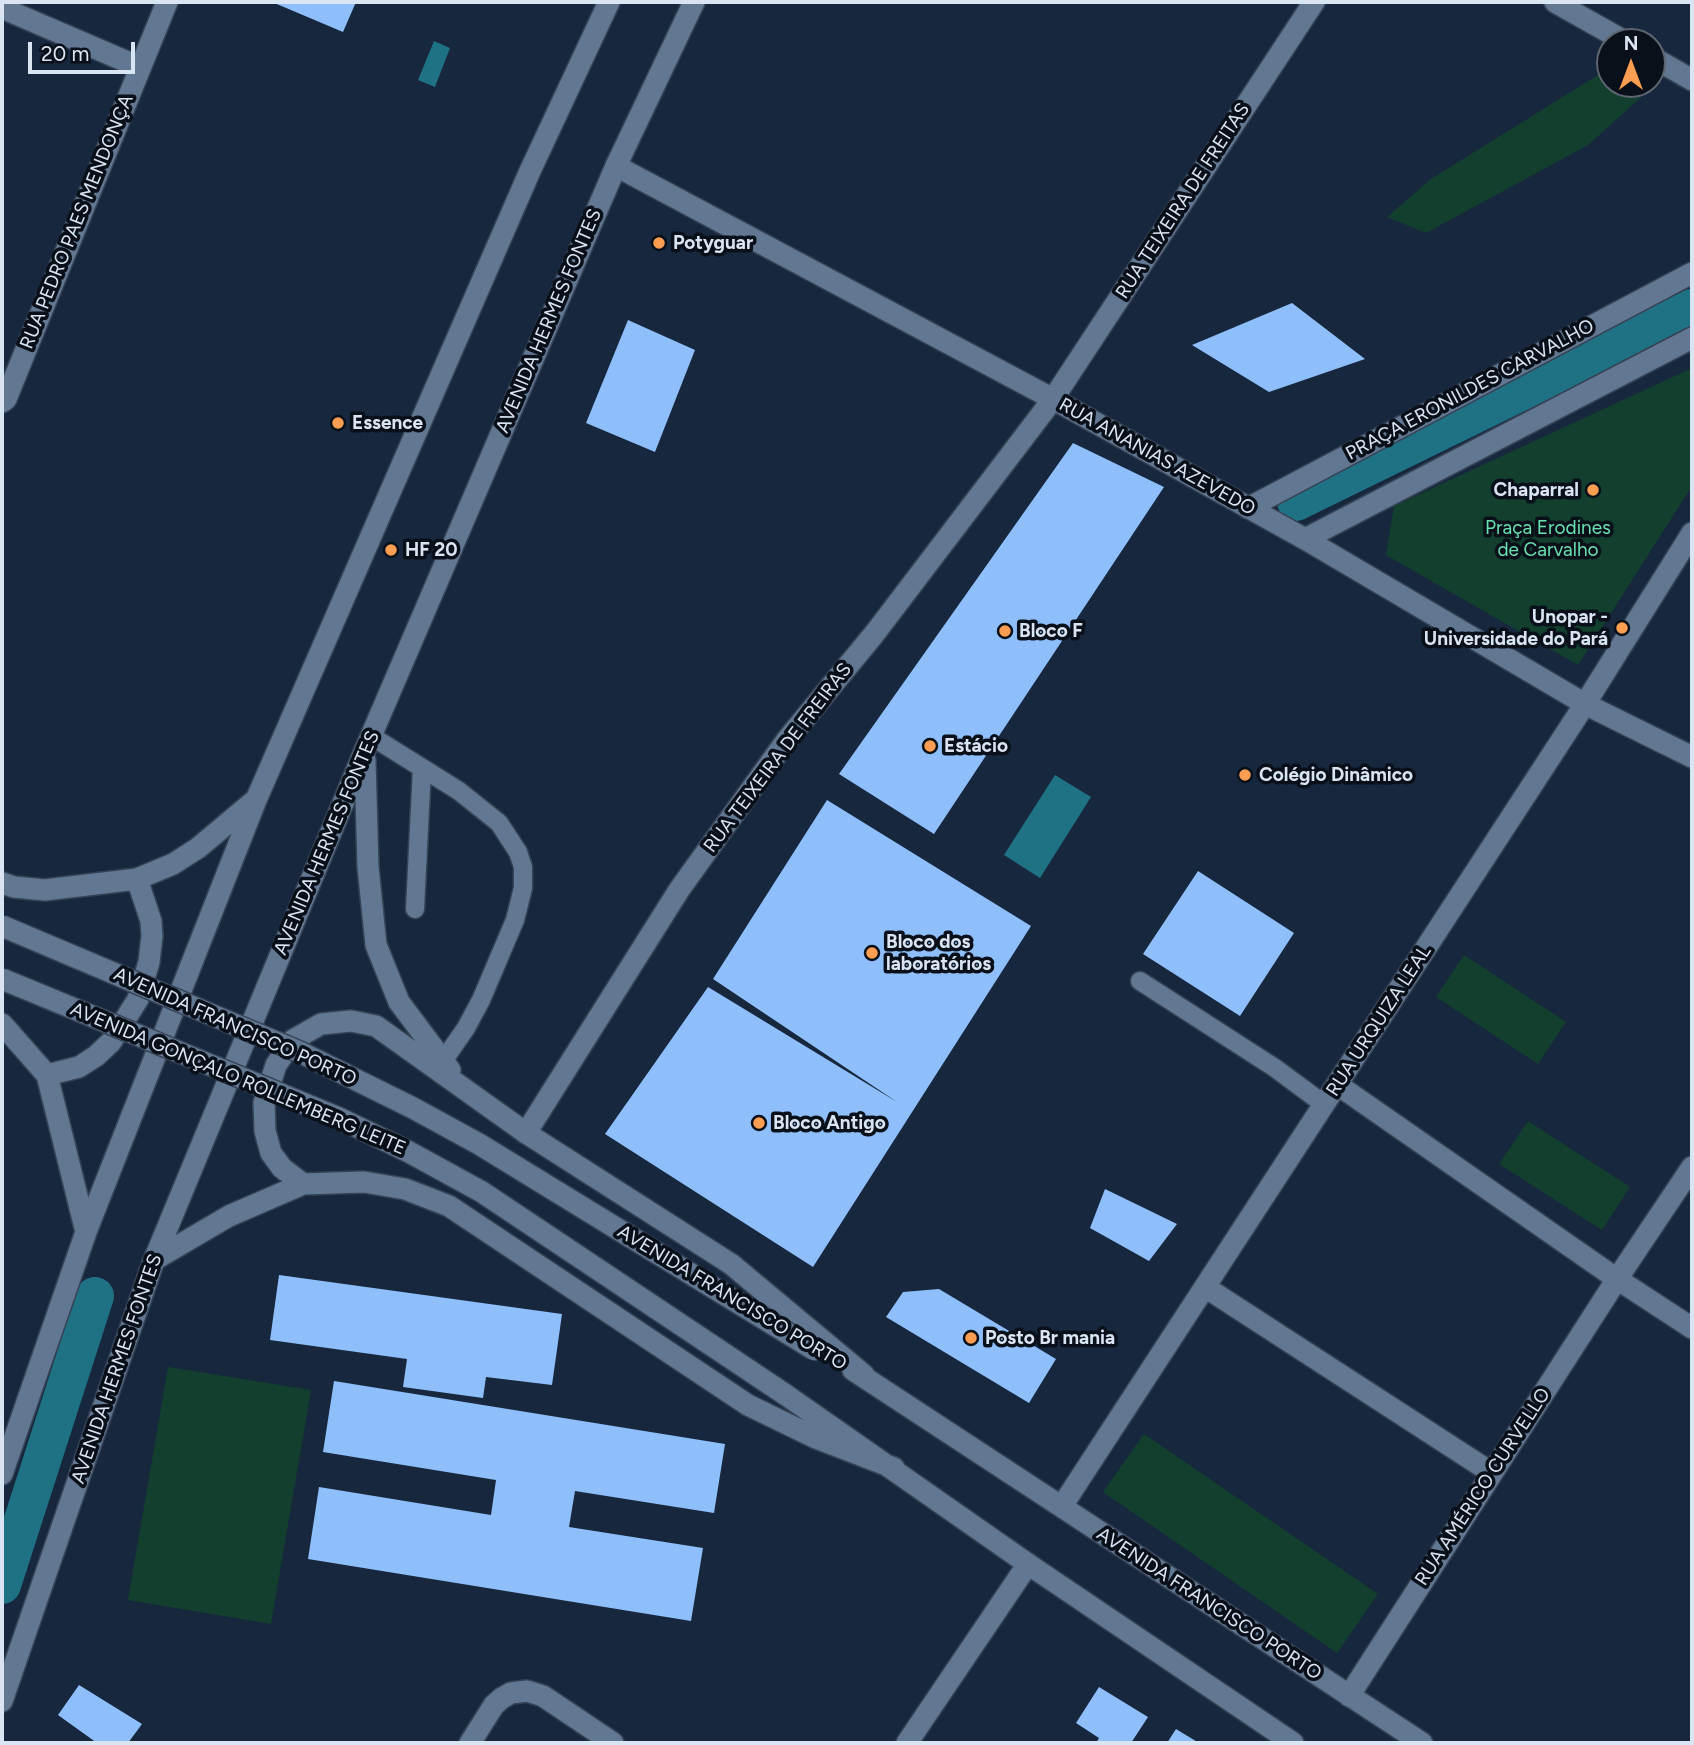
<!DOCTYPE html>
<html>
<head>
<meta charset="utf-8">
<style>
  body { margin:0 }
  #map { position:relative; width:1694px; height:1745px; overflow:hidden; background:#17283e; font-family:Figtree,sans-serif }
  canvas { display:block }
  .frame { position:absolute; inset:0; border:4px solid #dae5f4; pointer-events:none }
  .north { position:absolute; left:1596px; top:28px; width:70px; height:70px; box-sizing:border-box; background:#09101a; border:2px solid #5d6571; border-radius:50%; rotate:0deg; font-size:19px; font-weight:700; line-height:28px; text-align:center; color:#dae5f4 }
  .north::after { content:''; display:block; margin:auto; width:24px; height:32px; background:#fb9e51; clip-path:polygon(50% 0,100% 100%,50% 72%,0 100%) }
  .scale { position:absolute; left:28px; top:42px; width:107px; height:32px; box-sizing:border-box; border:4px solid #dae5f4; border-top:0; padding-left:9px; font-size:21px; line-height:24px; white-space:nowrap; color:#dae5f4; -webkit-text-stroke:5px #09101a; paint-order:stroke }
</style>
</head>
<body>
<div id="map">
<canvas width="1694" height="1745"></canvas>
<div class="frame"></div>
<div class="north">N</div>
<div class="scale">20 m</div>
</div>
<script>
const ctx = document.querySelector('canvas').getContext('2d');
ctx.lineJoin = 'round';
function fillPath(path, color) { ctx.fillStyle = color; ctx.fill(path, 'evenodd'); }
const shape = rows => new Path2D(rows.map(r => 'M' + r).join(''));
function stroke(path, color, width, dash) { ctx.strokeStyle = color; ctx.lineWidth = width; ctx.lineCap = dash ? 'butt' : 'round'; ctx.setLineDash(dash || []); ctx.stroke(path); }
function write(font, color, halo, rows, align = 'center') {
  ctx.font = font + ' Figtree,sans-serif'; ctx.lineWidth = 7; ctx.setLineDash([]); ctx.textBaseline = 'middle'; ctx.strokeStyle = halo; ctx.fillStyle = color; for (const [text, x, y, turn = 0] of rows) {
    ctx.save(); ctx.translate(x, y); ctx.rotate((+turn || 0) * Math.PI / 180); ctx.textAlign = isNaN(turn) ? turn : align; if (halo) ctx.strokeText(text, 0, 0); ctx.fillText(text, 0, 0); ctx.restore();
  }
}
const green = shape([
  [1606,70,1610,71,1610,84,1634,84,1648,91,1588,145,1426,233,1387,217,1431,179],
  [1692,368,1692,486,1578,665,1386,555,1394,506],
  [1464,955,1566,1022,1538,1064,1436,997],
  [1528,1121,1630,1187,1602,1230,1499,1164],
  [168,1367,311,1390,271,1624,128,1600],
  [1144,1434,1378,1594,1337,1653,1103,1492]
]);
const water = shape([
  [434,41,450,48,435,87,418,80],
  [1055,775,1091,797,1040,878,1004,855]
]);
const canal = shape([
  [1296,502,1692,308],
  [2,1585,95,1296]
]);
const building = shape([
  [272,2,356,2,343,32],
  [1292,303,1365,359,1269,392,1192,345],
  [628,320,695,350,655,452,586,423],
  [1073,443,1164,487,934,834,839,774],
  [827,800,1031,926,813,1267,605,1134,708,987,897,1102,713,979],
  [1198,871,1294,933,1240,1016,1143,954],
  [1105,1189,1177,1224,1149,1261,1090,1228],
  [279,1275,562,1314,552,1385,486,1377,483,1398,403,1387,407,1359,270,1340],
  [939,1289,1056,1359,1029,1403,886,1317,903,1292],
  [334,1381,725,1444,714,1513,575,1491,569,1527,703,1548,691,1621,308,1559,319,1487,491,1515,496,1480,323,1452],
  [79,1685,142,1724,128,1743,97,1743,58,1715],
  [1099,1687,1148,1717,1131,1743,1096,1743,1099,1738,1076,1723],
  [1176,1729,1199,1743,1167,1743]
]);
const lane = shape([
  [371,736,459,791,499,823,518,852,523,867,523,888,515,920,481,1000,466,1028,443,1061],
  [415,909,422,768],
  [1140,981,1275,1068,1325,1105]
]);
const street = shape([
  [1555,2,1626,42],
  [2,8,139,67],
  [1652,57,1692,80],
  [616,166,1053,399,1305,539,1585,704,1692,757],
  [2,402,6,399,167,2],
  [1248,508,1692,273],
  [1305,539,1692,338],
  [1338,1085,1617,1279,1692,1328],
  [526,1133,679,890,786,741,875,633,1053,399,1314,2],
  [1205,1287,1492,1473],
  [1062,1506,1585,704,1692,533],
  [1349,1696,1617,1279,1692,1167],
  [470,1743,494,1705,502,1698,511,1693,527,1691,543,1696,613,1743],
  [907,1743,1028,1564]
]);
const secondary = shape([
  [365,760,368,867,376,945,399,1002,450,1070],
  [2,883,14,887,45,890,137,879,173,864,198,848,254,801],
  [2,1024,47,1075,86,1232],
  [47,1075,79,1067,96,1056,111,1042,138,999,149,962,152,936,151,921,137,879],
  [303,1184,282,1168,271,1153,265,1131,264,1103,276,1065,293,1040,321,1024,351,1021,376,1026,526,1133,731,1264,864,1375],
  [154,1260,229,1216,303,1184,364,1182,405,1189,449,1206,748,1405,816,1438,894,1468],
  [853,1370,1422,1743],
  [786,1395,1028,1564,1293,1743],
  [2,1474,86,1232,256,800,530,171,609,2],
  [2,1701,154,1260,365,750,616,166,694,2]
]);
const secondaryBridge = shape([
  [2,926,302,1053,413,1108,479,1144,815,1350],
  [2,979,339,1118,409,1152,482,1192,786,1395]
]);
const markers = [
  [659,243,7,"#fb9e51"],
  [338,423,7,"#fb9e51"],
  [1593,490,7,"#fb9e51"],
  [391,550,7,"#fb9e51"],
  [1622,628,7,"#fb9e51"],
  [1005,631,7,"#fb9e51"],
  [930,746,7,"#fb9e51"],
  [1245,775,7,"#fb9e51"],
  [872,953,7,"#fb9e51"],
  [759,1123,7,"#fb9e51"],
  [971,1338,7,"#fb9e51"]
];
const streetNames = [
  ["RUA TEIXEIRA DE FREITAS",1183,201,-57],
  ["RUA PEDRO PAES MENDONÇA",77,222,-68],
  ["AVENIDA HERMES FONTES",549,321,-67],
  ["PRAÇA ERONILDES CARVALHO",1470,390,-28],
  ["RUA ANANIAS AZEVEDO",1157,457,29],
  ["RUA TEIXEIRA DE FREIRAS",778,758,-53],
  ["AVENIDA HERMES FONTES",327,843,-67],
  ["RUA URQUIZA LEAL",1379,1021,-57],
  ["AVENIDA FRANCISCO PORTO",235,1027,24],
  ["AVENIDA GONÇALO ROLLEMBERG LEITE",238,1079,23],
  ["AVENIDA FRANCISCO PORTO",732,1298,31],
  ["AVENIDA HERMES FONTES",117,1369,-71],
  ["RUA AMÉRICO CURVELLO",1483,1487,-57],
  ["AVENIDA FRANCISCO PORTO",1209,1604,33]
];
const poiNames = [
  ["Potyguar",673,243],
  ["Essence",352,423],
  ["Chaparral",1579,490,"right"],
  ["HF 20",405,550],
  ["Unopar -",1608,617,"right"],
  ["Universidade do Pará",1608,639,"right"],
  ["Bloco F",1019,631],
  ["Estácio",944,746],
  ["Colégio Dinâmico",1259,775],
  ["Bloco dos",886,942],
  ["laboratórios",886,964],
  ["Bloco Antigo",773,1123],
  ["Posto Br mania",985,1338]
];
const parkNames = [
  ["Praça Erodines",1548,528],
  ["de Carvalho",1548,550]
];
fillPath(green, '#123f2e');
fillPath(water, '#1f7284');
stroke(canal, '#1f7284', 38);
fillPath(building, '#8fbffb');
stroke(lane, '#364356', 21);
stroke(street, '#364356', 24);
stroke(secondary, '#364356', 24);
stroke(lane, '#627791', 18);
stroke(street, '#627791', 21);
stroke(secondary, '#627791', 21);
stroke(secondaryBridge, '#364356', 24, []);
stroke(secondaryBridge, '#627791', 21);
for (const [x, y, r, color] of markers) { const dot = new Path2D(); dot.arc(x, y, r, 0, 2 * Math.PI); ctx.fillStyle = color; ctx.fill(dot); stroke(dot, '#09101a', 2.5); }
write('19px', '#dae5f4', '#09101a', streetNames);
write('bold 19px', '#dae5f4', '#09101a', poiNames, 'left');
write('19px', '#6ae2b1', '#09101a', parkNames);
</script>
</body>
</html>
